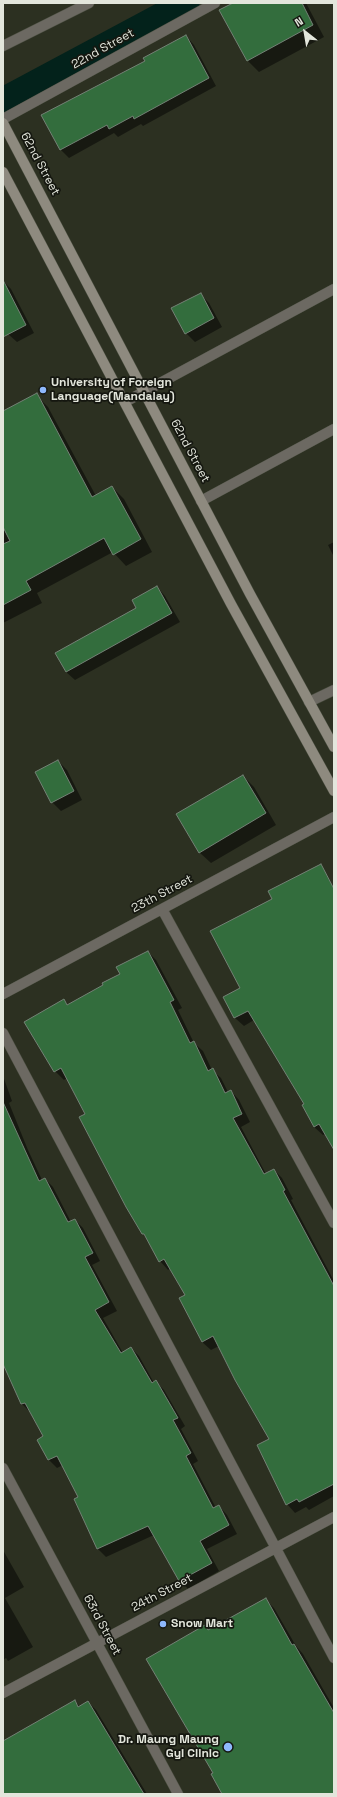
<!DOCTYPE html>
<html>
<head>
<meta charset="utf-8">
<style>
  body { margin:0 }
  #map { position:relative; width:337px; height:1797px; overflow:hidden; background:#2c3021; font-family:"Space Grotesk",sans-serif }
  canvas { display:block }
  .frame { position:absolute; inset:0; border:4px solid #e3e6dc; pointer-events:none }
  .north { position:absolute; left:285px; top:12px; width:40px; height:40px; -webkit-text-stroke:3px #151710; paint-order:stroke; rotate:329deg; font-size:11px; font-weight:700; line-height:16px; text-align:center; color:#e3e6dc }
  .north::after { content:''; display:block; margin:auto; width:14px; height:18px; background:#e3e6dc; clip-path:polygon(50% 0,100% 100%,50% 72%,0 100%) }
</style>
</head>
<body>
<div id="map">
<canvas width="337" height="1797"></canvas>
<div class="frame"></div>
<div class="north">N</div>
</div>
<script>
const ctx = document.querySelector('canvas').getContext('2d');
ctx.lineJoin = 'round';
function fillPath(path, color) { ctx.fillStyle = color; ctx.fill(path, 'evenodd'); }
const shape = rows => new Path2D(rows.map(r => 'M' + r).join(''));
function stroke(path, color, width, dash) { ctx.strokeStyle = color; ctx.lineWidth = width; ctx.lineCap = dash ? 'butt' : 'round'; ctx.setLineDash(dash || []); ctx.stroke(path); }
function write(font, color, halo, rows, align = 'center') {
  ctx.font = font + ' "Space Grotesk",sans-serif'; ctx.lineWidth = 3.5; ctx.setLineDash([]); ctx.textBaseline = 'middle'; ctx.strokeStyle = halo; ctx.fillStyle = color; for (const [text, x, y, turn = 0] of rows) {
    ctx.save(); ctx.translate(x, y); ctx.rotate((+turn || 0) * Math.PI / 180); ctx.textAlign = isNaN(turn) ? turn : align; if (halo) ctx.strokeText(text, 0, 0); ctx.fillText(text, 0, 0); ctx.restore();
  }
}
const shadow = shape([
  [235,3,306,3,324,37,259,72,247,60],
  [186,36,194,45,216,86,143,126,141,124,118,137,114,133,69,158,61,150,42,115,146,61],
  [3,281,11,289,34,333,17,342,8,334,3,324],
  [200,294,209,303,222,327,195,342,186,333],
  [36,395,48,407,96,496,112,487,124,499,152,552,126,566,113,552,37,593,42,603,3,623,3,412],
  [334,542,334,557,328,545],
  [157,587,165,596,180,622,75,680,66,672,138,608],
  [58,761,67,770,82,800,61,811,52,802],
  [243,776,254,787,276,825,211,863,199,852],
  [318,867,327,875,334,888,334,1148,326,1134,323,1135,314,1127,305,1104,254,1020,244,1026,235,1018,224,998,241,989,273,899],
  [148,952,156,960,182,1008,178,1010,194,1043,203,1051,212,1070,221,1078,228,1092,231,1091,239,1100,250,1122,241,1127,266,1174,274,1170,282,1178,293,1199,291,1200,334,1281,334,1496,309,1510,306,1507,295,1513,287,1504,271,1439,219,1346,211,1350,202,1342,186,1296,171,1268,168,1270,160,1261,147,1238,143,1234,67,1078,64,1080,55,1071,63,1000,68,1005,104,985],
  [3,1076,12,1101,9,1103,28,1150,42,1180,45,1179,53,1187,71,1222,75,1220,83,1228,100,1261,92,1265,117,1311,103,1318,123,1353,131,1348,139,1356,154,1383,156,1382,164,1390,185,1426,181,1429,198,1461,193,1464,216,1508,219,1506,227,1515,237,1534,207,1549,219,1571,188,1589,180,1580,154,1535,106,1557,98,1549,76,1499,79,1498,63,1465,57,1468,49,1460,38,1440,44,1437,30,1412,22,1404,6,1367,3,1349],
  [3,1550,24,1587,5,1598,33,1647,8,1661,6,1658,3,1660],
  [265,1599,274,1608,296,1646,303,1654,334,1708,334,1794,224,1794,214,1774,205,1626,209,1630],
  [75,1702,80,1707,88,1702,96,1710,147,1794,3,1794,3,1746]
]);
const canal = shape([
  [3,101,186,3]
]);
const building = shape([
  [233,3,302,3,313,25,247,61,219,10,233,3],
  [186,35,209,78,134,119,133,116,109,129,107,125,60,150,41,115,145,61,143,58,186,35],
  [3,280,26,325,3,337,3,280],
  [201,293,214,318,185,334,171,308,201,293],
  [37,393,92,497,112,486,141,539,113,555,104,538,26,581,31,590,3,605,3,544,10,541,3,527,3,411,37,393],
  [157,586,172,613,66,672,55,653,136,608,132,600,157,586],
  [58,760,74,791,51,803,35,772,58,760],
  [243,775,266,813,199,853,176,814,243,775],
  [321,864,334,889,334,1150,319,1124,314,1127,302,1105,304,1104,248,1011,234,1018,223,997,240,988,210,931,272,899,268,891,321,864],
  [148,951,174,1000,170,1002,190,1043,194,1041,208,1071,213,1068,225,1093,231,1090,242,1114,233,1118,264,1174,274,1169,285,1190,283,1191,334,1286,334,1484,299,1502,297,1499,286,1505,257,1445,269,1439,235,1380,213,1336,202,1342,179,1298,185,1295,164,1259,159,1262,144,1234,142,1234,126,1207,79,1117,85,1114,61,1068,54,1072,24,1022,64,999,67,1005,103,985,102,983,120,974,116,967,148,951],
  [3,1102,39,1181,45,1178,68,1222,75,1219,93,1253,85,1257,109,1302,95,1310,121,1353,131,1347,152,1383,156,1380,178,1418,173,1420,191,1453,186,1456,213,1508,219,1505,229,1525,200,1541,212,1563,179,1581,148,1526,97,1549,74,1499,78,1497,57,1456,48,1460,37,1440,43,1436,25,1403,21,1404,3,1364,3,1102],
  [266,1598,292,1645,294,1644,334,1713,334,1794,222,1794,211,1774,213,1773,146,1659,205,1625,208,1630,266,1598],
  [75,1700,78,1707,88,1701,144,1794,3,1794,3,1741,75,1700]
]);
const minor = shape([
  [3,46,89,3],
  [3,119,215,3],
  [125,402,334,289],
  [201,501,334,429],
  [309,702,334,690],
  [162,909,334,1223],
  [3,994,334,817],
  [3,1033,334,1658],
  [3,1468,178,1794],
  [3,1693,334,1517]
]);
const secondary = shape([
  [3,123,250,594,334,747],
  [3,172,231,604,334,791]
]);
const markers = [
  [43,390,4,"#8eb9fd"],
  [163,1624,4,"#8eb9fd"],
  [228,1747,5,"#8eb9fd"]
];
const streetNames = [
  ["22nd Street",103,49,-29],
  ["62nd Street",40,164,62],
  ["62nd Street",190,451,62],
  ["23th Street",162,894,-28],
  ["24th Street",162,1593,-28],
  ["63rd Street",102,1625,62]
];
const poiNames = [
  ["University of Foreign",51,383],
  ["Language(Mandalay)",51,397],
  ["Snow Mart",171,1624],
  ["Dr. Maung Maung",219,1740,"right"],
  ["Gyi Clinic",219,1754,"right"]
];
fillPath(shadow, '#0007');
stroke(canal, '#03221b', 27);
fillPath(building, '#336d3d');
stroke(building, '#738175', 1);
stroke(minor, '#494d3f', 11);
stroke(secondary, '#494d3f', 11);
stroke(minor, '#6c6962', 10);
stroke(secondary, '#8e8a7f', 10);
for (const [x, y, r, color] of markers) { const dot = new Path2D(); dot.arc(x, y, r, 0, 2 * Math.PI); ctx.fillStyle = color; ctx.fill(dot); stroke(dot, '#151710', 1.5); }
write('12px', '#e3e6dc', '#151710', streetNames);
write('bold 12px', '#e3e6dc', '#151710', poiNames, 'left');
</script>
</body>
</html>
